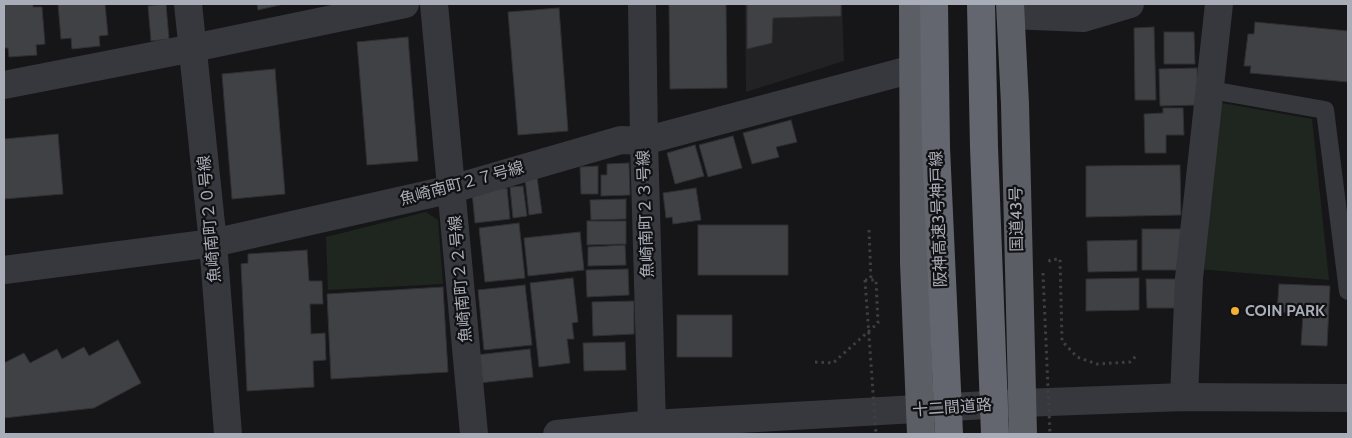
<!DOCTYPE html>
<html>
<head>
<meta charset="utf-8">
<style>
  body { margin:0 }
  #map { position:relative; width:1352px; height:438px; overflow:hidden; background:#161618; font-family:Cabin,sans-serif }
  canvas { display:block }
  .frame { position:absolute; inset:0; border:5px solid #a8adb8; pointer-events:none }
</style>
</head>
<body>
<div id="map">
<canvas width="1352" height="438"></canvas>
<div class="frame"></div>
</div>
<script>
const ctx = document.querySelector('canvas').getContext('2d');
ctx.lineJoin = 'round';
function fillPath(path, color) { ctx.fillStyle = color; ctx.fill(path, 'evenodd'); }
const shape = rows => new Path2D(rows.map(r => 'M' + r).join(''));
function stroke(path, color, width, dash) { ctx.strokeStyle = color; ctx.lineWidth = width; ctx.lineCap = dash ? 'butt' : 'round'; ctx.setLineDash(dash || []); ctx.stroke(path); }
function write(font, color, halo, rows, align = 'center') {
  ctx.font = font + ' Cabin,"Noto Sans JP",sans-serif'; ctx.lineWidth = 4.5; ctx.setLineDash([]); ctx.textBaseline = 'middle'; ctx.strokeStyle = halo; ctx.fillStyle = color; for (const [text, x, y, turn = 0] of rows) {
    ctx.save(); ctx.translate(x, y); ctx.rotate((+turn || 0) * Math.PI / 180); ctx.textAlign = isNaN(turn) ? turn : align; if (halo) ctx.strokeText(text, 0, 0); ctx.fillText(text, 0, 0); ctx.restore();
  }
}
const built = shape([
  [745,4,842,4,844,61,746,92]
]);
const green = shape([
  [1222,103,1312,119,1329,280,1198,269],
  [426,212,438,220,443,284,328,290,326,237]
]);
const building = shape([
  [4,4,33,4,33,7,42,7,45,44,36,45,37,55,9,57,8,48,4,48,4,4],
  [58,4,105,4,108,35,99,36,100,46,72,49,71,38,61,39,58,4],
  [166,4,169,39,151,41,148,6,166,4],
  [257,4,284,4,258,10,257,4],
  [669,4,726,4,727,88,670,89,669,4],
  [747,4,841,4,841,16,773,18,772,43,747,49,747,4],
  [559,8,568,131,518,135,508,12,559,8],
  [1255,22,1348,31,1348,82,1250,73,1251,66,1244,66,1248,34,1254,34,1255,22],
  [1154,27,1156,100,1135,100,1134,28,1154,27],
  [1164,32,1194,32,1195,64,1164,64,1164,32],
  [408,37,418,161,367,165,357,42,408,37],
  [1197,68,1198,105,1160,106,1159,69,1197,68],
  [275,69,285,194,232,199,222,74,275,69],
  [1163,108,1183,108,1184,135,1166,135,1166,153,1145,153,1144,114,1163,113,1163,108],
  [791,120,797,142,776,147,779,157,752,164,743,133,791,120],
  [58,134,63,194,4,199,4,139,58,134],
  [733,136,742,168,708,177,699,145,733,136],
  [695,145,704,176,675,184,667,153,695,145],
  [629,163,630,195,601,196,601,175,607,175,607,164,629,163],
  [1180,165,1181,215,1086,217,1086,166,1180,165],
  [598,166,598,194,581,194,580,167,598,166],
  [537,177,542,213,529,215,525,178,537,177],
  [523,186,527,216,513,218,510,187,523,186],
  [507,188,510,219,475,223,472,192,507,188],
  [696,188,701,220,673,224,672,217,666,218,663,193,696,188],
  [626,199,626,219,591,220,590,200,626,199],
  [587,221,626,221,626,244,587,245,587,221],
  [519,223,525,278,485,282,479,228,519,223],
  [698,225,788,225,788,275,698,275,698,225],
  [1142,229,1183,229,1184,270,1142,270,1142,229],
  [580,232,584,270,528,276,524,238,580,232],
  [1137,240,1137,271,1088,272,1087,241,1137,240],
  [625,245,626,265,588,266,588,247,625,245],
  [307,250,309,281,322,281,323,304,310,304,311,334,325,333,326,360,313,361,314,387,247,391,241,264,248,263,248,254,307,250],
  [628,269,629,295,587,297,586,270,628,269],
  [573,278,578,322,572,323,574,339,567,339,570,363,539,367,530,283,573,278],
  [1139,278,1139,310,1086,311,1086,279,1139,278],
  [1146,279,1181,279,1181,308,1147,308,1146,279],
  [1279,284,1330,286,1327,346,1301,345,1303,314,1277,312,1279,284],
  [525,285,532,345,484,350,478,290,525,285],
  [443,287,448,372,331,379,327,294,443,287],
  [634,301,634,334,593,336,592,302,634,301],
  [677,315,732,315,732,357,677,357,677,315],
  [118,340,141,383,94,408,4,418,4,363,24,353,30,363,57,349,62,359,84,347,89,356,118,340],
  [625,342,626,370,584,371,583,343,625,342],
  [530,349,533,377,479,383,476,355,530,349]
]);
const path = shape([
  [869,230,871,280],
  [1049,262,1050,260,1060,259,1062,341,1077,357,1097,364,1130,362,1138,354],
  [815,362,833,363,878,323,876,280,865,280]
]);
const service = shape([
  [1210,91,1222,92,1325,110,1348,291]
]);
const minor = shape([
  [188,4,213,243,228,434],
  [434,4,474,434],
  [642,4,644,141,652,424],
  [1011,15,1083,18,1130,4],
  [4,85,193,48,405,4],
  [4,270,213,243,452,189,621,140,644,141,913,69],
  [1184,397,1189,278,1219,4]
]);
const tertiary = shape([
  [557,434,652,424,1022,403,1184,397,1348,398]
]);
const trunk = shape([
  [913,4,914,263,921,434],
  [1010,4,1015,104,1023,434]
]);
const pathBridge = shape([
  [1043,273,1050,434],
  [865,280,876,434]
]);
const motorwayBridge = shape([
  [934,4,936,148,949,434],
  [981,4,984,147,995,434]
]);
const markers = [
  [1235,311,5,"#f2b134"]
];
const streetNames = [
  ["魚崎南町２７号線",462,184,-15],
  ["魚崎南町２３号線",646,214,-92],
  ["魚崎南町２０号線",210,219,-95],
  ["阪神高速3号神戸線",939,219,-92],
  ["国道43号",1017,219,-91],
  ["魚崎南町２２号線",461,279,-95],
  ["十二間道路",952,408,-4]
];
const poiNames = [
  ["COIN PARK",1245,311]
];
fillPath(built, '#222225');
fillPath(green, '#1e261f');
fillPath(building, '#404145');
stroke(building, '#303034', 1);
stroke(path, '#3d3f44', 3, [2.5, 4]);
stroke(service, '#37383d', 18);
stroke(minor, '#37383d', 28);
stroke(tertiary, '#37383d', 28);
stroke(trunk, '#5b5e65', 28);
stroke(pathBridge, '#3d3f44', 3, [2.5, 4]);
stroke(motorwayBridge, '#63666e', 28);
for (const [x, y, r, color] of markers) { const dot = new Path2D(); dot.arc(x, y, r, 0, 2 * Math.PI); ctx.fillStyle = color; ctx.fill(dot); stroke(dot, '#111113', 2); }
write('16px', '#a8adb8', '#111113', streetNames);
write('bold 16px', '#a8adb8', '#111113', poiNames, 'left');
</script>
</body>
</html>
